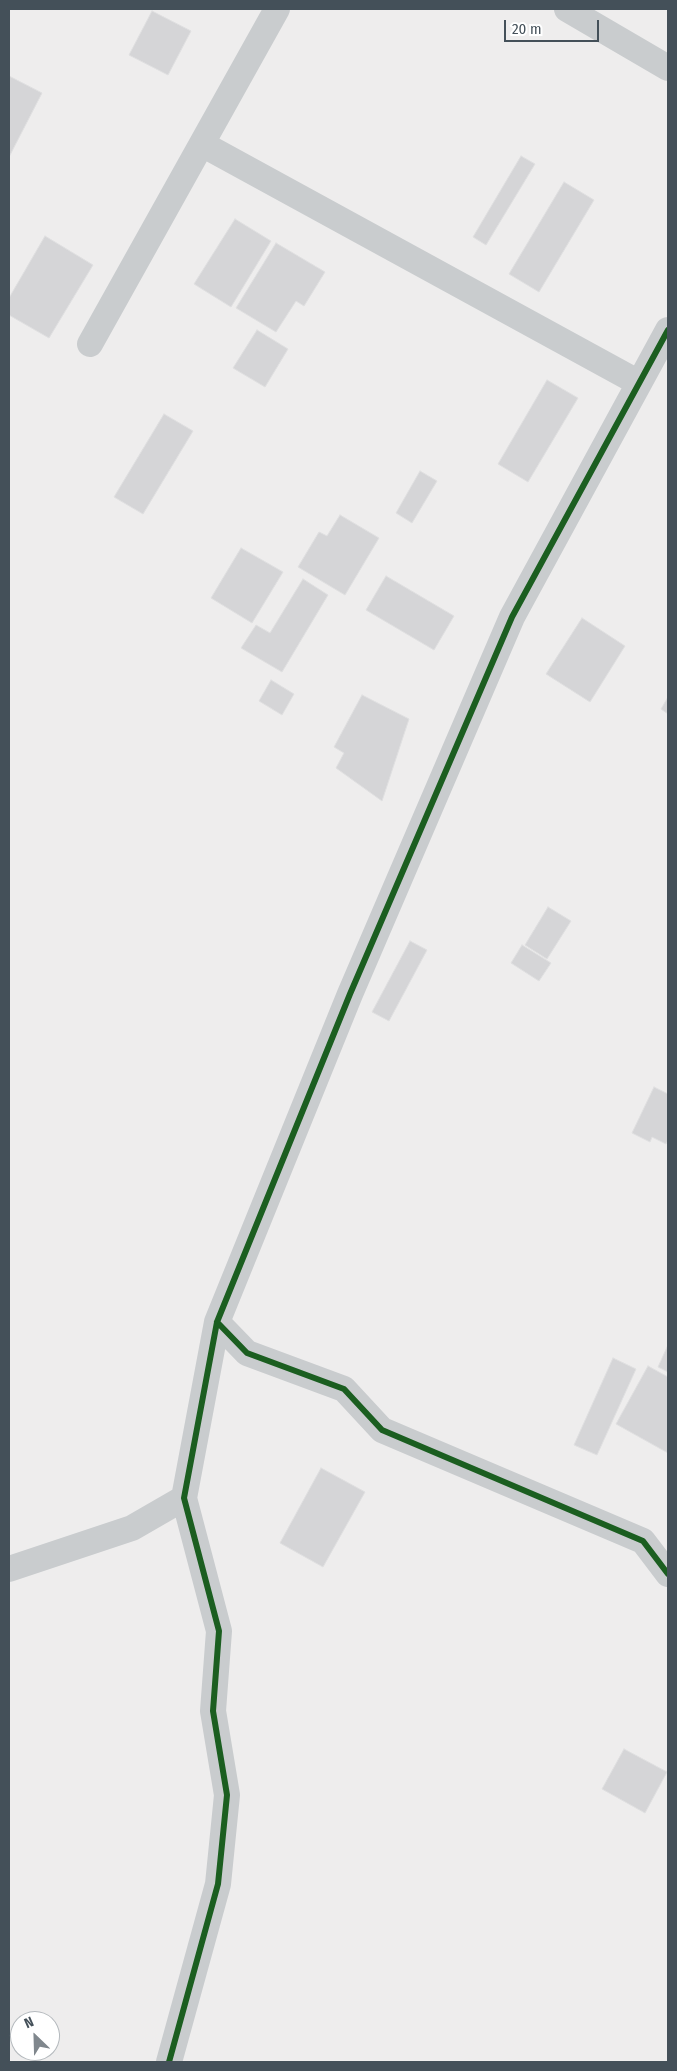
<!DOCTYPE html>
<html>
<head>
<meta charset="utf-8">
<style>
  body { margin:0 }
  #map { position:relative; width:677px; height:2071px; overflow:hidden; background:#eeeded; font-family:"Fira Sans Condensed",sans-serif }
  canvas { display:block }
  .frame { position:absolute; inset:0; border:10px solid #445059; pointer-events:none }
  .north { position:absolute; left:10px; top:2011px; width:50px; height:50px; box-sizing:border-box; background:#fff; border:1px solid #b4b9bd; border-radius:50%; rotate:336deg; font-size:14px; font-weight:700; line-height:20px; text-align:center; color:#445059 }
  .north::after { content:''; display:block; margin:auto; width:18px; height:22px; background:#80878d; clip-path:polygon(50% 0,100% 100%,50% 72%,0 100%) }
  .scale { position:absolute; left:504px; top:20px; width:95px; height:22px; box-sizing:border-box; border:2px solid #445059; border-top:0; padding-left:6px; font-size:15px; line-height:18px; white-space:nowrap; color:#445059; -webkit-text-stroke:4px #fff; paint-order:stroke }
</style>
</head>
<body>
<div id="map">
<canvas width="677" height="2071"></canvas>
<div class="frame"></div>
<div class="north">N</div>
<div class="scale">20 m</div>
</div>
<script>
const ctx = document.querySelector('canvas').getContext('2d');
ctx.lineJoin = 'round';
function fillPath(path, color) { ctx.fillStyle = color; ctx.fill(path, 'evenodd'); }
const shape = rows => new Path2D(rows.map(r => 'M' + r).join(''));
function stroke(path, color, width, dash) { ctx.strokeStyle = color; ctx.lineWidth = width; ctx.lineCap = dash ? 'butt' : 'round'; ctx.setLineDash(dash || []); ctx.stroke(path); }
const building = shape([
  [152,11,191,31,168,75,129,55,152,11],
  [9,76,42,93,9,157,9,76],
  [521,156,535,164,486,245,473,237,521,156],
  [564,182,594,200,539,292,509,274,564,182],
  [235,219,271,241,231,307,194,284,235,219],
  [45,236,93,265,49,338,9,315,9,298,45,236],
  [276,243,325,272,304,306,296,301,276,332,236,308,276,243],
  [257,330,288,349,265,387,233,368,257,330],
  [547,380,578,398,528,482,498,464,547,380],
  [164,414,193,431,143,514,114,497,164,414],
  [420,471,437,481,412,523,396,513,420,471],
  [340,515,379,538,345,595,298,567,319,532,327,536,340,515],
  [241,548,283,572,252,623,211,598,241,548],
  [386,576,454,616,434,650,366,610,386,576],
  [303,579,328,595,282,672,241,648,256,625,270,633,303,579],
  [582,618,625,646,590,702,546,674,582,618],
  [271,680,294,694,282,715,259,701,271,680],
  [362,695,409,719,382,801,336,768,344,753,334,747,362,695],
  [668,697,668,714,661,709,668,697],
  [548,907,571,921,547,959,525,945,548,907],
  [410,941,427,950,389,1021,372,1012,410,941],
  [522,945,551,963,539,981,511,963,522,945],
  [654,1087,668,1094,668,1140,666,1144,652,1137,650,1142,632,1133,654,1087],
  [668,1345,668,1372,658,1367,668,1345],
  [613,1358,636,1369,597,1455,574,1445,613,1358],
  [648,1366,668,1377,668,1453,616,1424,648,1366],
  [321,1468,365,1492,323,1567,280,1543,321,1468],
  [624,1749,667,1772,645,1813,602,1789,624,1749]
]);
const minor = shape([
  [567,9,668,68],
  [202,144,639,383],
  [90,344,277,9],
  [217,1322,247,1353,344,1389,382,1430,643,1541,668,1574],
  [9,1569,132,1528,184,1498],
  [169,2062,218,1884,227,1795,213,1711,219,1631,184,1498,217,1322,350,994,512,617,668,330]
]);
const cycleway = shape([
  [217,1322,247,1353,344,1389,382,1430,643,1541,668,1574],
  [169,2062,218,1884,227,1795,213,1711,219,1631,184,1498,217,1322,350,994,512,617,668,330]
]);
fillPath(building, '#d5d5d7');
stroke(building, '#dfdfe0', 1);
stroke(minor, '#c9ccce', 26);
stroke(cycleway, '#1b5e20', 6);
</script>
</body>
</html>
